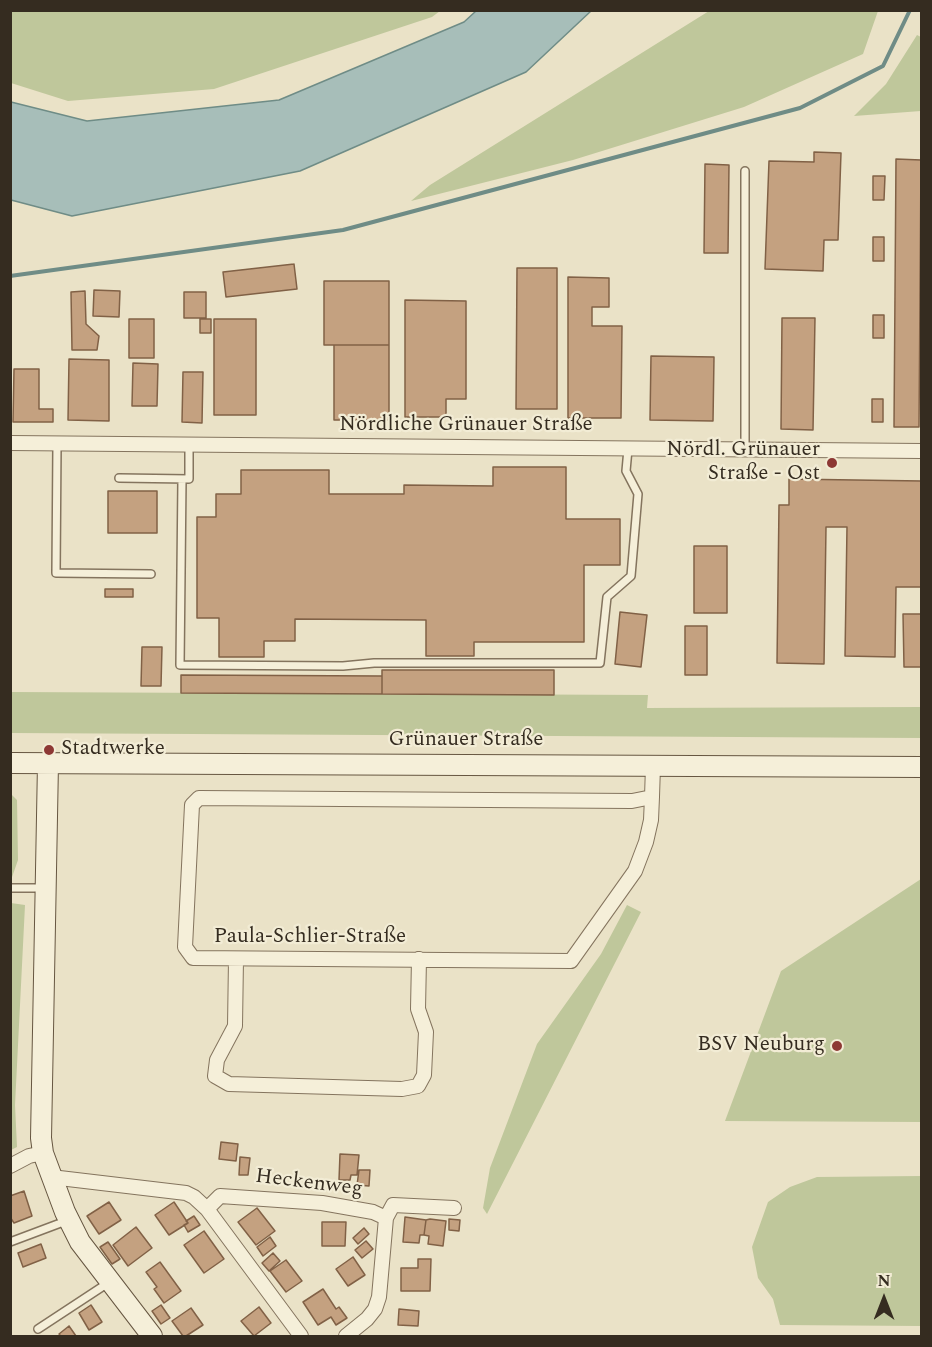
<!DOCTYPE html>
<html>
<head>
<meta charset="utf-8">
<style>
  body { margin:0 }
  #map { position:relative; width:932px; height:1347px; overflow:hidden; background:#eae2c7; font-family:Spectral,serif }
  canvas { display:block }
  .frame { position:absolute; inset:0; border:12px solid #352c20; pointer-events:none }
  .north { position:absolute; left:854px; top:1269px; width:60px; height:60px; -webkit-text-stroke:4px #f2ecd5; paint-order:stroke; rotate:0deg; font-size:16px; font-weight:700; line-height:24px; text-align:center; color:#352c20 }
  .north::after { content:''; display:block; margin:auto; width:21px; height:27px; background:#352c20; clip-path:polygon(50% 0,100% 100%,50% 72%,0 100%) }
</style>
</head>
<body>
<div id="map">
<canvas width="932" height="1347"></canvas>
<div class="frame"></div>
<div class="north">N</div>
</div>
<script>
const ctx = document.querySelector('canvas').getContext('2d');
ctx.lineJoin = 'round';
function fillPath(path, color) { ctx.fillStyle = color; ctx.fill(path, 'evenodd'); }
const shape = rows => new Path2D(rows.map(r => 'M' + r).join(''));
function stroke(path, color, width, dash) { ctx.strokeStyle = color; ctx.lineWidth = width; ctx.lineCap = dash ? 'butt' : 'round'; ctx.setLineDash(dash || []); ctx.stroke(path); }
function write(font, color, halo, rows, align = 'center') {
  ctx.font = font + ' Spectral,serif'; ctx.lineWidth = 4.5; ctx.setLineDash([]); ctx.textBaseline = 'middle'; ctx.strokeStyle = halo; ctx.fillStyle = color; for (const [text, x, y, turn = 0] of rows) {
    ctx.save(); ctx.translate(x, y); ctx.rotate((+turn || 0) * Math.PI / 180); ctx.textAlign = isNaN(turn) ? turn : align; if (halo) ctx.strokeText(text, 0, 0); ctx.fillText(text, 0, 0); ctx.restore();
  }
}
const green = shape([
  [11,10,440,10,440,11,432,17,214,89,68,101,11,83],
  [709,11,878,11,863,54,744,107,573,160,411,201,430,185],
  [917,35,921,37,921,111,854,116,886,84],
  [11,692,648,695,647,708,922,707,921,738,11,733],
  [10,793,17,800,18,860,11,880],
  [921,879,921,1122,725,1121,781,971],
  [11,903,25,905,15,1105,17,1147,11,1150],
  [627,905,641,912,487,1214,483,1208,490,1168,537,1044,601,954],
  [921,1176,921,1326,780,1325,773,1299,758,1278,752,1247,768,1202,790,1187,817,1177]
]);
const water = shape([
  [476,11,591,11,526,72,300,171,72,216,11,200,11,102,87,121,279,100,464,22,476,11]
]);
const stream = shape([
  [10,276,343,230,800,108,883,66,910,10]
]);
const building = shape([
  [814,152,841,153,838,240,824,240,823,271,765,269,769,161,814,162,814,152],
  [896,159,921,160,919,427,894,427,896,159],
  [705,164,729,165,728,253,704,253,705,164],
  [873,176,885,176,884,200,873,200,873,176],
  [873,237,884,237,884,261,873,261,873,237],
  [294,264,297,289,226,297,223,272,294,264],
  [517,268,557,268,557,409,516,409,517,268],
  [568,277,609,278,609,307,592,307,592,326,622,326,621,418,568,418,568,277],
  [324,281,389,281,389,345,324,345,324,281],
  [94,290,120,291,119,317,93,316,94,290],
  [85,291,86,324,99,336,97,350,72,350,71,292,85,291],
  [184,292,206,292,206,318,184,318,184,292],
  [405,300,466,301,466,399,446,399,446,417,405,417,405,300],
  [873,315,884,315,884,338,873,338,873,315],
  [782,318,815,318,813,430,781,429,782,318],
  [129,319,154,319,154,358,129,358,129,319],
  [200,319,211,319,211,333,200,333,200,319],
  [214,319,256,319,256,415,214,415,214,319],
  [334,345,389,345,389,420,334,420,334,345],
  [651,356,714,357,713,421,650,420,651,356],
  [69,359,109,360,109,421,68,420,69,359],
  [133,363,158,364,157,406,132,406,133,363],
  [14,369,39,369,39,409,53,409,53,422,13,422,14,369],
  [183,372,203,372,202,423,182,422,183,372],
  [872,399,883,399,883,422,872,422,872,399],
  [493,467,566,467,566,519,620,519,620,565,584,565,584,642,474,642,474,656,426,656,426,620,295,619,295,641,264,641,264,657,219,657,219,618,197,618,197,517,216,517,216,494,241,494,241,470,329,470,329,494,404,494,404,485,493,486,493,467],
  [789,479,922,481,921,587,896,587,895,657,845,656,847,527,826,527,824,664,777,663,779,505,789,505,789,479],
  [108,491,157,491,157,533,108,533,108,491],
  [694,546,727,546,727,613,694,613,694,546],
  [105,589,133,589,133,597,105,597,105,589],
  [620,612,647,615,641,667,615,664,620,612],
  [903,614,922,614,922,667,904,667,903,614],
  [685,626,707,626,707,675,685,675,685,626],
  [142,647,162,647,161,686,141,686,142,647],
  [382,670,554,670,554,695,382,694,382,670],
  [181,675,382,676,382,694,181,693,181,675],
  [221,1142,238,1144,236,1161,219,1159,221,1142],
  [340,1154,359,1155,357,1175,351,1175,350,1180,339,1180,340,1154],
  [240,1157,250,1158,248,1175,239,1175,240,1157],
  [359,1170,370,1170,369,1186,357,1185,359,1170],
  [24,1191,32,1216,14,1223,10,1217,10,1196,24,1191],
  [109,1202,121,1220,99,1234,87,1216,109,1202],
  [174,1202,188,1223,169,1235,155,1215,174,1202],
  [257,1208,275,1231,256,1245,238,1222,257,1208],
  [194,1216,200,1225,188,1232,184,1225,188,1223,186,1221,194,1216],
  [405,1217,426,1220,424,1235,420,1235,419,1243,403,1242,405,1217],
  [430,1219,446,1221,443,1246,428,1244,429,1236,424,1235,426,1220,430,1219],
  [449,1219,460,1220,459,1231,449,1230,449,1219],
  [322,1222,346,1222,345,1246,322,1246,322,1222],
  [136,1227,152,1248,128,1266,113,1245,136,1227],
  [364,1228,369,1234,358,1244,353,1238,364,1228],
  [204,1231,224,1259,204,1273,184,1245,204,1231],
  [270,1237,276,1246,263,1256,257,1247,270,1237],
  [366,1241,373,1249,362,1258,355,1250,366,1241],
  [108,1242,120,1259,112,1264,100,1247,108,1242],
  [41,1244,46,1258,23,1267,18,1253,41,1244],
  [273,1253,280,1261,269,1271,262,1263,273,1253],
  [353,1257,365,1275,348,1286,336,1269,353,1257],
  [418,1259,431,1259,430,1291,401,1291,401,1268,418,1268,418,1259],
  [286,1260,302,1281,286,1292,270,1271,286,1260],
  [160,1262,181,1291,164,1303,154,1289,157,1287,146,1272,160,1262],
  [323,1289,336,1309,339,1307,347,1318,336,1325,331,1317,318,1325,303,1302,323,1289],
  [91,1305,102,1322,89,1330,79,1313,91,1305],
  [161,1305,170,1318,161,1324,152,1311,161,1305],
  [259,1307,271,1323,254,1336,241,1321,259,1307],
  [191,1308,203,1325,186,1336,183,1336,172,1321,191,1308],
  [399,1309,419,1311,418,1326,398,1325,399,1309],
  [69,1326,76,1336,61,1336,59,1334,69,1326]
]);
const lane = shape([
  [745,171,745,449],
  [57,444,56,573,151,574],
  [119,478,189,479,189,445],
  [182,479,180,665,343,666,374,663,600,663,607,597,631,576,638,494,626,471,628,449],
  [10,888,44,888],
  [10,1242,66,1221],
  [38,1329,108,1283]
]);
const street = shape([
  [10,443,922,451],
  [652,797,632,801,199,798,192,805,185,947,193,958,571,961,635,871,646,842,651,820,652,797,653,766],
  [236,959,235,1026,217,1060,215,1076,229,1084,402,1089,418,1086,424,1075,426,1032,418,1009,419,959],
  [10,1166,29,1156,43,1153],
  [51,1177,186,1193,194,1197,207,1209,301,1336],
  [207,1209,220,1196,322,1203,373,1212,386,1218,379,1297,375,1309,367,1319,346,1336],
  [386,1218,393,1205,454,1208]
]);
const secondary = shape([
  [10,763,922,767],
  [48,763,41,1138,43,1153,65,1212,80,1242,152,1336]
]);
const markers = [
  [832,463,6,"#8d3834"],
  [49,750,6,"#8d3834"],
  [837,1046,6,"#8d3834"]
];
const streetNames = [
  ["Nördliche Grünauer Straße",466,426],
  ["Grünauer Straße",466,741],
  ["Paula-Schlier-Straße",310,938],
  ["Heckenweg",309,1184,7]
];
const poiNames = [
  ["Nördl. Grünauer",820,451],
  ["Straße - Ost",820,475],
  ["Stadtwerke",61,750,"left"],
  ["BSV Neuburg",825,1046]
];
fillPath(green, '#bfc79b');
fillPath(water, '#a7beb9');
stroke(water, '#6f8c86', 1.5);
stroke(stream, '#6f8c86', 4);
fillPath(building, '#c4a180');
stroke(building, '#816146', 1.5);
stroke(lane, '#84745e', 10);
stroke(street, '#84745e', 16);
stroke(secondary, '#665641', 22);
stroke(lane, '#f5efd9', 7);
stroke(street, '#f5efd9', 14);
stroke(secondary, '#f5efd9', 20);
for (const [x, y, r, color] of markers) { const dot = new Path2D(); dot.arc(x, y, r, 0, 2 * Math.PI); ctx.fillStyle = color; ctx.fill(dot); stroke(dot, '#f2ecd5', 2); }
write('21px', '#352c20', '#f2ecd5', streetNames);
write('21px', '#352c20', '#f2ecd5', poiNames, 'right');
</script>
</body>
</html>
